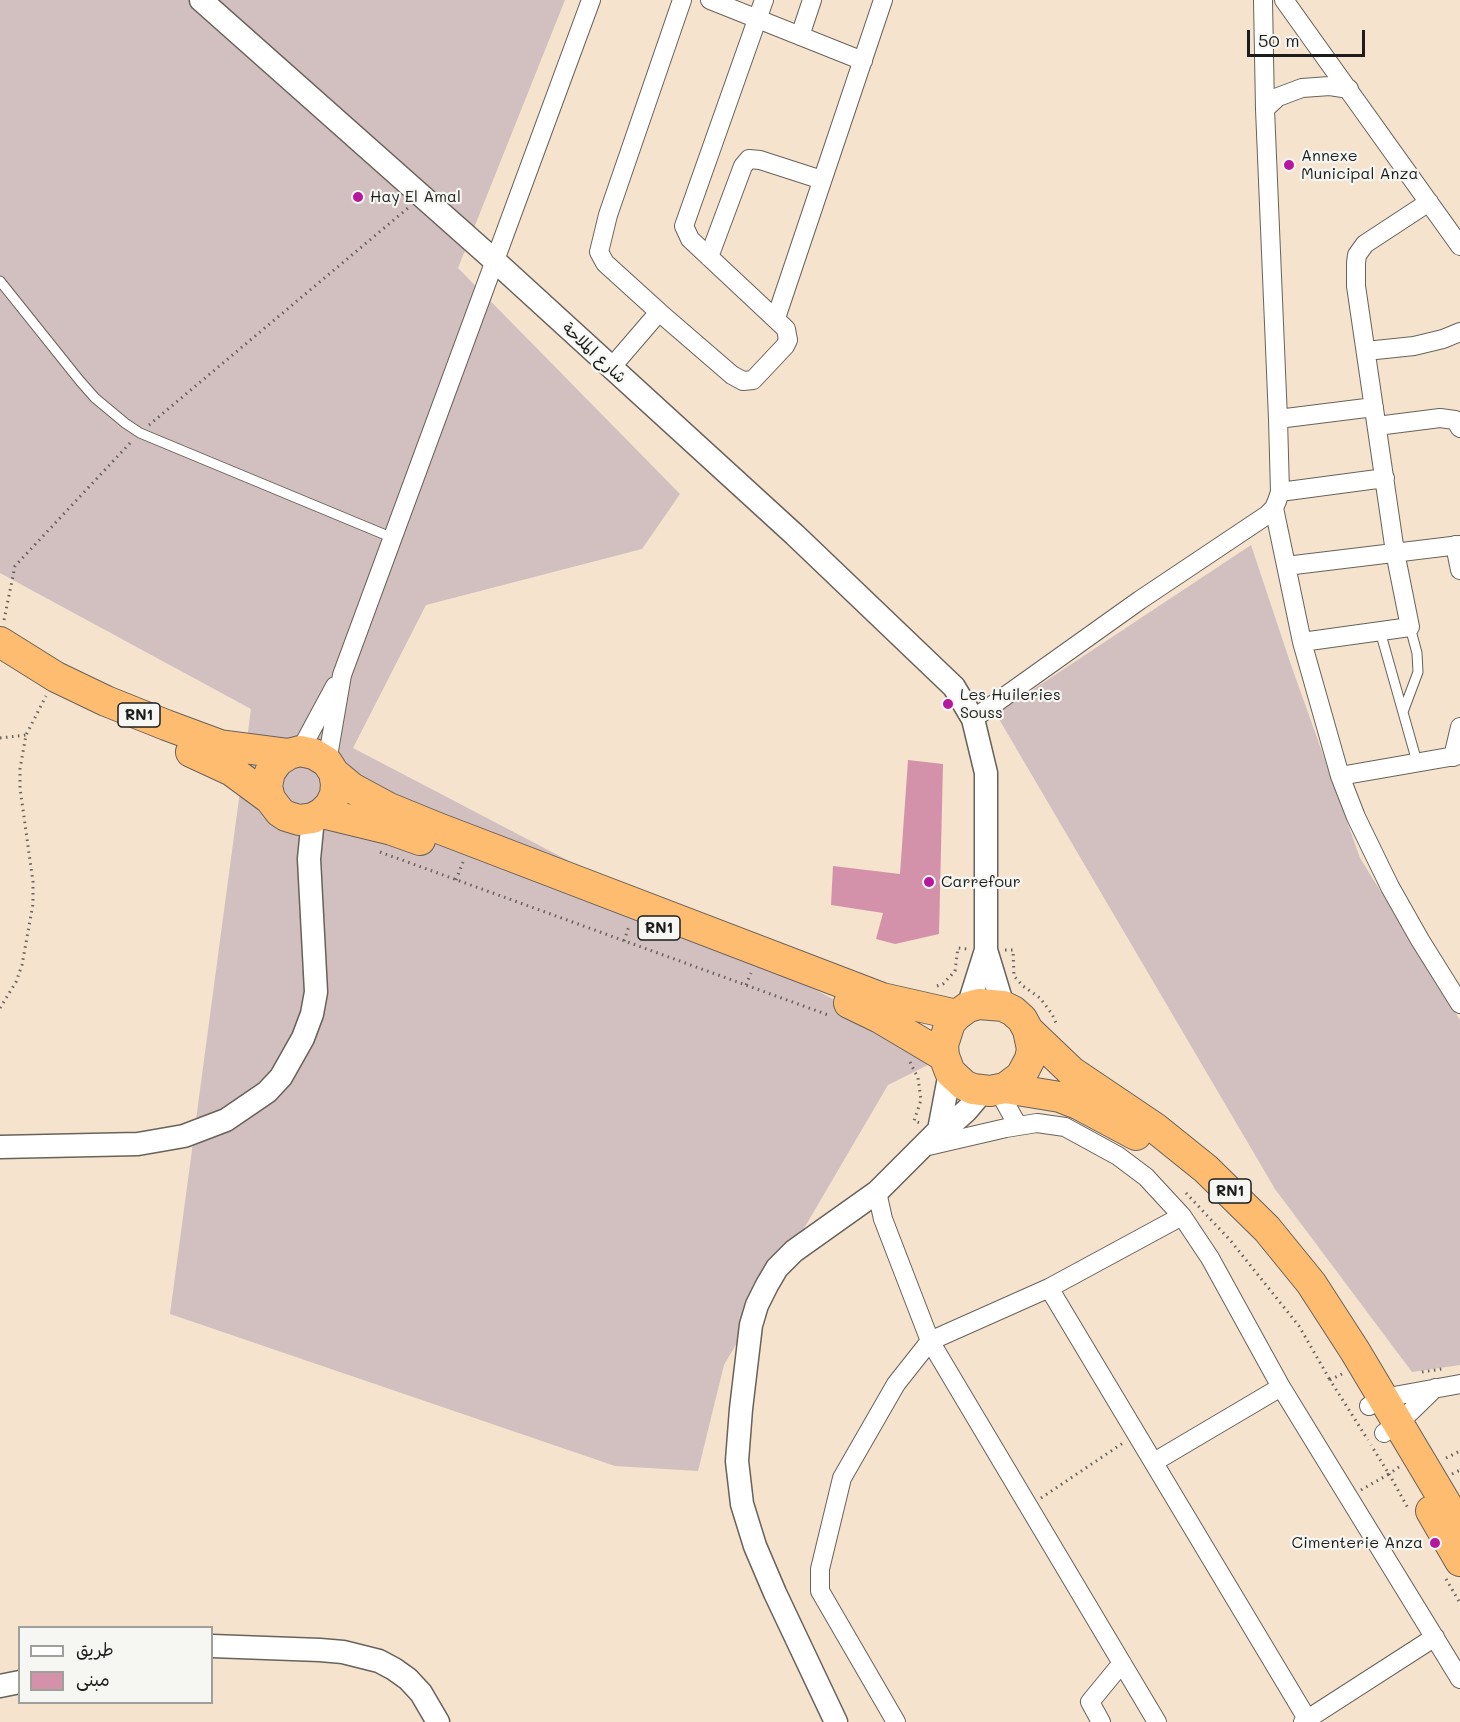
<!DOCTYPE html>
<html>
<head>
<meta charset="utf-8">
<style>
  body { margin:0 }
  #map { position:relative; width:1460px; height:1722px; overflow:hidden; background:#f5e3ce; font-family:Mali,"Playpen Sans Arabic",sans-serif }
  canvas { display:block }
  .legend { position:absolute; left:18px; top:1626px; width:195px; height:78px; box-sizing:border-box; background:#f6f6f2; border:2px solid #9f9f9c; margin:0; padding:8px 10px; list-style:none; font-size:18px; color:#1c1c1c }
  .legend li { display:flex; align-items:center; gap:12px; height:30px }
  .legend b { width:30px; border:2px solid #9f9f9c }
  .scale { position:absolute; left:1247px; top:30px; width:118px; height:27px; box-sizing:border-box; border:3px solid #1c1c1c; border-top:0; padding-left:8px; font-size:18px; line-height:21px; white-space:nowrap; color:#1c1c1c; -webkit-text-stroke:4px #f6f6f2; paint-order:stroke }
</style>
</head>
<body>
<div id="map">
<canvas width="1460" height="1722"></canvas>
<ul class="legend">
<li><b style="height:8px;background:#fff"></b>طريق</li>
<li><b style="height:16px;background:#d492aa"></b>مبنى</li>
</ul>
<div class="scale">50 m</div>
</div>
<script>
const ctx = document.querySelector('canvas').getContext('2d');
ctx.lineJoin = 'round';
function fillPath(path, color) { ctx.fillStyle = color; ctx.fill(path, 'evenodd'); }
const shape = rows => new Path2D(rows.map(r => 'M' + r).join(''));
function stroke(path, color, width, dash) { ctx.strokeStyle = color; ctx.lineWidth = width; ctx.lineCap = dash ? 'butt' : 'round'; ctx.setLineDash(dash || []); ctx.stroke(path); }
function write(font, color, halo, rows, align = 'center') {
  ctx.font = font + ' Mali,"Playpen Sans Arabic",sans-serif'; ctx.lineWidth = 4.5; ctx.setLineDash([]); ctx.textBaseline = 'middle'; ctx.strokeStyle = halo; ctx.fillStyle = color; for (const [text, x, y, turn = 0] of rows) {
    ctx.save(); ctx.translate(x, y); ctx.rotate((+turn || 0) * Math.PI / 180); ctx.textAlign = isNaN(turn) ? turn : align; if (halo) ctx.strokeText(text, 0, 0); ctx.fillText(text, 0, 0); ctx.restore();
  }
}
const industrial = shape([
  [0,0,565,0,458,268,680,494,642,549,426,605,353,748,944,1057,888,1085,724,1365,698,1471,615,1466,170,1314,251,709,0,573],
  [1251,545,1291,665,1360,858,1460,1020,1460,1365,1412,1372,1275,1189,996,714]
]);
const building = shape([
  [908,760,943,764,939,934,895,944,876,939,883,913,831,905,833,866,900,874]
]);
const path = shape([
  [149,425,408,208],
  [4,620,15,566,131,442],
  [0,738,26,735],
  [380,852,831,1016],
  [456,880,463,862],
  [624,941,629,926],
  [1005,950,1013,950,1014,976,1023,986,1040,998,1052,1014,1057,1025],
  [746,985,751,973],
  [937,986,943,984,955,971,958,948,967,949],
  [0,1008,16,982,22,965,33,904,33,882,20,788,20,769,26,735,46,696],
  [910,1062,918,1078,921,1100,914,1121,920,1123],
  [1186,1193,1230,1240,1299,1326,1330,1380],
  [1422,1372,1442,1369],
  [1342,1374,1330,1380,1368,1440],
  [1446,1458,1460,1451],
  [1399,1467,1389,1474,1409,1510],
  [1452,1474,1460,1470],
  [1361,1490,1389,1474,1371,1445],
  [1041,1498,1123,1443],
  [1446,1579,1460,1603]
]);
const service = shape([
  [0,281,80,381,95,398,125,423,140,433,393,538],
  [1380,631,1417,762],
  [1403,712,1418,672,1417,653,1410,627]
]);
const minor = shape([
  [682,0,608,215,599,252,605,263,659,312,732,375,743,381,753,380,785,346,788,340,786,329,690,239,684,226,764,0],
  [710,0,863,61],
  [1284,0,1460,246],
  [800,36,812,0],
  [1265,109,1278,97,1302,88,1330,86,1349,89],
  [709,257,743,166,749,159,760,160,822,180],
  [776,318,883,0],
  [1366,351,1414,346,1443,339,1460,332],
  [610,369,659,312],
  [1278,419,1374,407],
  [1377,426,1440,418,1455,420,1460,428],
  [1280,492,1385,478],
  [1274,508,1302,642,1340,776,1356,817,1390,887,1420,940,1460,1004],
  [1455,545,1460,570],
  [1286,566,1460,545],
  [1302,642,1410,627,1395,552,1356,286,1356,263,1357,255,1365,244,1429,202],
  [973,719,1140,600,1267,515,1274,508,1277,501,1280,492,1278,419,1265,109,1263,0],
  [300,751,335,686],
  [1453,757,1460,727],
  [327,762,342,675,591,0],
  [1340,776,1460,755],
  [998,1090,1018,1126],
  [924,1147,1006,1128,1037,1123,1065,1127,1118,1156,1146,1177,1182,1216,1210,1258,1281,1387,1460,1679],
  [877,1192,883,1219,930,1341,1157,1722],
  [1049,1288,1309,1722],
  [1369,1406,1383,1398,1460,1384],
  [1384,1433,1399,1423,1435,1388],
  [1154,1462,1281,1387],
  [896,1722,820,1591,820,1569,842,1478,896,1384,930,1341,1049,1288,1182,1216],
  [1101,1722,1090,1702,1122,1663],
  [1303,1722,1435,1637]
]);
const tertiary = shape([
  [201,0,495,261,795,535,954,687,973,719,986,773,986,950,968,1007],
  [986,950,1003,1006],
  [939,1130,950,1072],
  [0,1147,138,1144,184,1136,226,1120,267,1092,281,1077,303,1038,312,1014,316,992,309,859,313,818],
  [212,1646,320,1650,343,1652,379,1661,394,1669,408,1679,421,1693,438,1722],
  [0,1686,20,1682],
  [836,1722,775,1593,755,1546,742,1504,737,1461,741,1409,751,1325,757,1305,767,1285,777,1268,794,1251,877,1192,939,1130,956,1120,967,1110,983,1091]
]);
const trunk = shape([
  [0,642,56,677,106,701,166,725,220,745,289,754],
  [191,752,232,771,270,799],
  [334,773,336,784,335,795,330,805,322,813,313,818,299,820,286,816,280,812,270,799,267,786,270,772,278,761,289,754,300,751,314,754,327,762,334,773,352,788,389,808,438,828,882,998,957,1015],
  [322,813,392,830,420,840],
  [849,1003,880,1018,944,1056],
  [1028,1030,1032,1049,1030,1059,1021,1076,1005,1088,990,1091,973,1089,964,1085,950,1072,944,1056,943,1045,950,1023,957,1015,968,1007,979,1004,1003,1006,1013,1011,1022,1019,1028,1030,1072,1072,1155,1128,1206,1169,1267,1229,1311,1283,1355,1351,1460,1527],
  [1005,1088,1060,1097,1078,1104,1136,1135],
  [1431,1511,1460,1561]
]);
const markers = [
  [1289,165,6,"#b5179e"],
  [358,197,6,"#b5179e"],
  [948,704,6,"#b5179e"],
  [929,882,6,"#b5179e"],
  [1435,1543,6,"#b5179e"]
];
const shields = [
  [139,715,42],
  [659,928,42],
  [1230,1191,42]
];
const shieldNames = [
  ["RN1",139,715],
  ["RN1",659,928],
  ["RN1",1230,1191]
];
const poiNames = [
  ["Annexe",1301,156],
  ["Municipal Anza",1301,174],
  ["Hay El Amal",370,197],
  ["Les Huileries",960,695],
  ["Souss",960,713],
  ["Carrefour",941,882],
  ["Cimenterie Anza",1423,1543,"right"]
];
const streetNames = [
  ["شارع الملاحة",594,353,43]
];
fillPath(industrial, '#d2bfc0');
fillPath(building, '#d492aa');
stroke(service, '#68625a', 11);
stroke(minor, '#68625a', 20);
stroke(tertiary, '#68625a', 25);
stroke(trunk, '#68625a', 32);
stroke(path, '#68625a', 3, [1.5, 4.5]);
stroke(service, '#fff', 9);
stroke(minor, '#fff', 18);
stroke(tertiary, '#fff', 22);
stroke(trunk, '#febc70', 30);
for (const [x, y, r, color] of markers) { const dot = new Path2D(); dot.arc(x, y, r, 0, 2 * Math.PI); ctx.fillStyle = color; ctx.fill(dot); stroke(dot, '#f6f6f2', 2); }
for (const [x, y, w] of shields) { const box = new Path2D(); box.roundRect(x - w / 2, y - 12, w, 24, 4.5); ctx.fillStyle = '#f6f6f2'; ctx.fill(box); stroke(box, '#1c1c1c', 1.5); }
write('bold 15px', '#1c1c1c', null, shieldNames);
write('16px', '#1c1c1c', '#f6f6f2', poiNames, 'left');
write('16px', '#1c1c1c', '#f6f6f2', streetNames);
</script>
</body>
</html>
